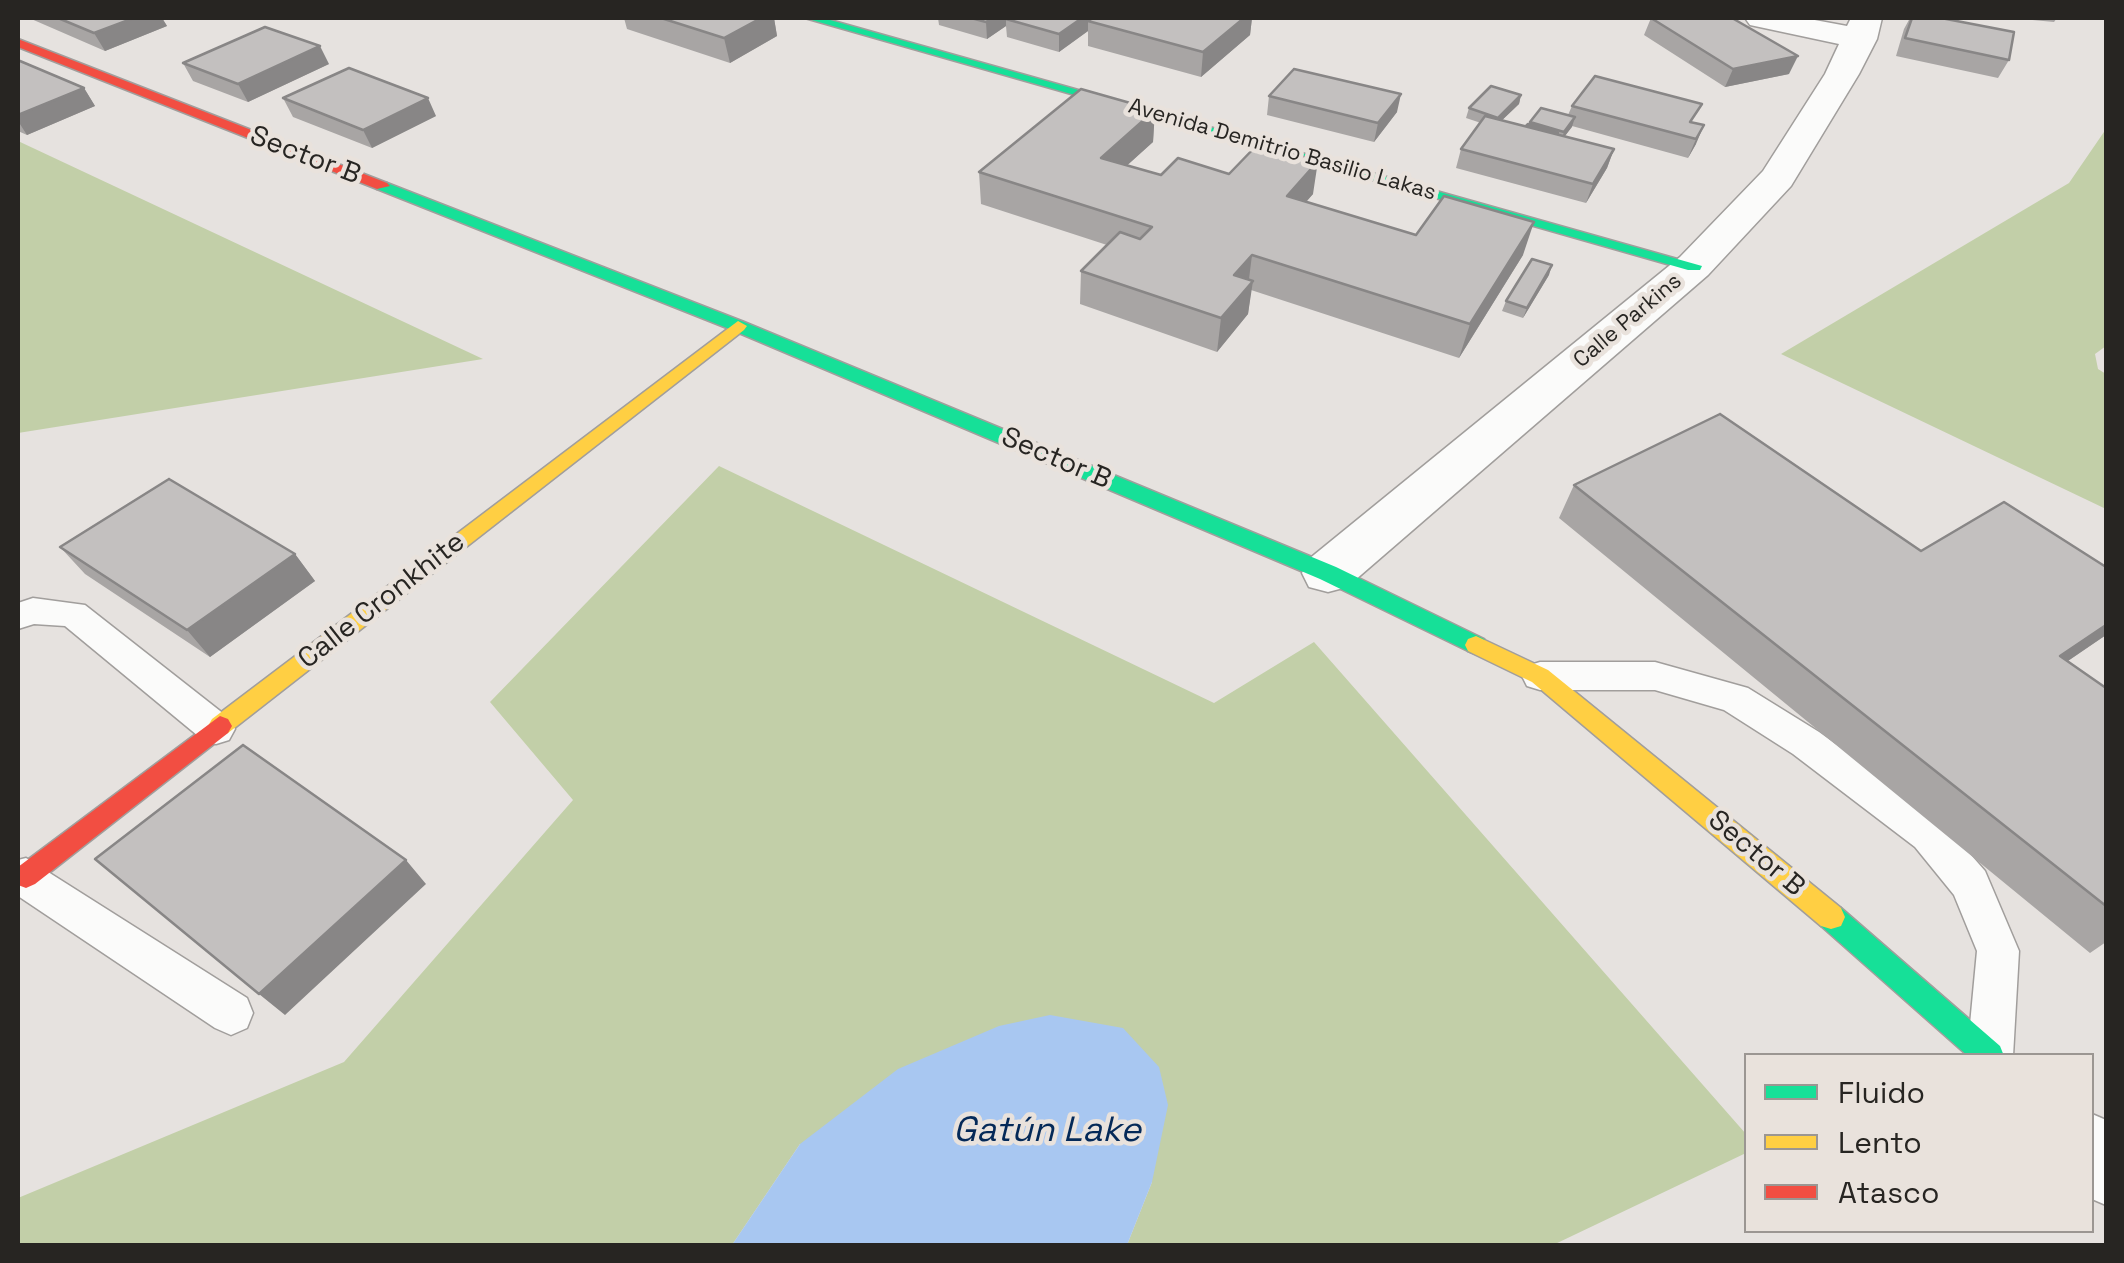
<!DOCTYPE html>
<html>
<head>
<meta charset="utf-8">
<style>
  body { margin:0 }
  #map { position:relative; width:2124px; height:1263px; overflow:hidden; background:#e6e2df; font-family:"Space Grotesk",sans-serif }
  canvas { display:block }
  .frame { position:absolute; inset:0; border:20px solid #272522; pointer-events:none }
  .legend { position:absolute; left:1744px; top:1053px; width:350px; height:180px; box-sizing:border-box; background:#e9e2dc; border:2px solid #9b9692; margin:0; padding:12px 18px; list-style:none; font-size:30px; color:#272522 }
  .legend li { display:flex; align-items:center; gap:20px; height:50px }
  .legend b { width:50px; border:2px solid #9b9692 }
</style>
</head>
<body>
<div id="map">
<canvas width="2124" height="1263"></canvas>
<div class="frame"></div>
<ul class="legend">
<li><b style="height:12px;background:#16e098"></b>Fluido</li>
<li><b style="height:12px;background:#ffcf43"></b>Lento</li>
<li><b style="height:12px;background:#f24e42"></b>Atasco</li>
</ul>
</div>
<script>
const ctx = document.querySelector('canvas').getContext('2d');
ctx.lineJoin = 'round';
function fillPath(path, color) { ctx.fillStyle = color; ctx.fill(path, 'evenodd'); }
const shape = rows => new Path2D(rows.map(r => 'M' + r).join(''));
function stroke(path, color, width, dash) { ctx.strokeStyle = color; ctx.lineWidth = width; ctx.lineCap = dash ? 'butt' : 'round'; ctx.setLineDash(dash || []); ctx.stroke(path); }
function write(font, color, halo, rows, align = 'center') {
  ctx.font = font + ' "Space Grotesk",sans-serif'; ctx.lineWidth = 9; ctx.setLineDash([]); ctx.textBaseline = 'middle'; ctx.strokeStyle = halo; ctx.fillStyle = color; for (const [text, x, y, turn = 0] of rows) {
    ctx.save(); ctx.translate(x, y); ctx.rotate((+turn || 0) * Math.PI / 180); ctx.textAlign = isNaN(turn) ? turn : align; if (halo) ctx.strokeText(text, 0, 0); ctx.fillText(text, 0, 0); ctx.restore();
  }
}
const green = shape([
  [2106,129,2106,346,2095,354,2098,369,2106,374,2106,509,1781,354,2069,183],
  [18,141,483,359,18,433],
  [719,466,1214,703,1314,642,1746,1134,1746,1153,1553,1245,1127,1245,1152,1182,800,1144,732,1245,18,1246,18,1198,344,1062,573,800,490,702]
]);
const water = shape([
  [1050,1015,1123,1028,1159,1067,1168,1105,1152,1182,1127,1245,732,1245,800,1144,898,1069,999,1026]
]);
const lane = shape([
  [33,598,85,605,229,718,235,729,229,740,216,744,203,740,65,626,34,624,18,629,18,603,33,598],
  [1540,662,1655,662,1748,688,1819,732,1943,823,1985,871,2019,951,2013,1056,1967,1056,1977,951,1954,895,1915,847,1793,754,1724,710,1655,690,1540,690,1527,686,1522,676,1527,666,1540,662],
  [26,858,247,998,253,1013,247,1028,231,1035,215,1028,18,896,18,860,26,858]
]);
const street = shape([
  [1745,18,1804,18,1847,26,1851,18,1882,18,1877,39,1859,74,1791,186,1708,275,1347,587,1328,592,1309,587,1302,573,1309,559,1680,257,1763,171,1825,74,1839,44,1750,25,1745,18],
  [2092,1114,2106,1120,2106,1205,2092,1199,2092,1114]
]);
const fast = shape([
  [805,18,823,18,1702,266,1700,270,1688,270,805,18],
  [377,183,387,183,744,322,1336,567,1484,639,1487,645,1484,651,1476,654,1468,651,1320,579,732,330,377,189,377,183],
  [1831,905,1841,908,2000,1046,2004,1056,1968,1056,1821,926,1817,917,1821,908,1831,905]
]);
const slow = shape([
  [738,321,747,326,744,330,228,733,220,736,212,733,208,726,212,719,738,321],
  [1476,636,1548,670,1841,908,1845,917,1841,926,1831,929,1821,926,1532,682,1468,651,1465,645,1468,639,1476,636]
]);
const jam = shape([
  [18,39,387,183,390,186,377,189,18,47,18,39],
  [220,716,228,719,232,726,228,733,35,884,26,888,18,885,18,867,220,716]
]);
const wall = shape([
  [29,18,162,18,167,26,105,51],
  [624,18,774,18,777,36,730,63,627,29],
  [938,18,1252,18,1250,35,1201,77,1088,46,1088,31,1059,52,1007,37,1006,26,987,39,939,25],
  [1651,18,1789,74,1725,87,1644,35],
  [1910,18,1941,18,2009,60,1998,78,1896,56,1904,29],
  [2011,18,2057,18,2054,22],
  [18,62,84,88,95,106,27,135,18,131],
  [183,63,329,64,248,102,193,81],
  [1521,95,1519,104,1502,120,1526,126,1530,122,1568,115,1572,106,1694,123,1696,144,1688,158,1572,126,1565,136,1614,149,1607,168,1586,203,1456,168,1461,149,1481,123,1466,118,1469,108],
  [1269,96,1397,112,1374,142,1267,115],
  [283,98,436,116,372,148,293,117],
  [1155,110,1153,142,1127,165,1161,175,1229,174,1313,194,1306,202,1416,235,1523,255,1459,358,1251,290,1248,314,1217,352,1080,304,1081,271,1107,245,981,204,979,172],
  [1549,275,1523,318,1502,311,1506,301],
  [1574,485,1921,551,2106,635,2068,661,2106,688,2106,942,2090,953,1559,518],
  [60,547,295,554,315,581,210,657,85,574]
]);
const shadedWall = shape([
  [134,18,162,18,167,26,105,51,94,33],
  [761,18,774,18,777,36,730,63,724,38],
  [992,18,1020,18,1006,19,1006,26,987,39,986,22],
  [1082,18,1107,18,1088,21,1088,31,1059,52,1059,34],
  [1244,18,1252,18,1250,35,1201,77,1203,52],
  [320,46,329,64,248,102,238,84],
  [1798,56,1789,74,1725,87,1733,69],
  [84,88,95,106,27,135,18,121,18,115],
  [1401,94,1397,112,1374,142,1378,123],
  [1521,95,1519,104,1495,127,1498,118],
  [428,98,436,116,372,148,363,130],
  [1155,110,1153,142,1100,190,1101,158],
  [1575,117,1572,127,1561,141,1564,132],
  [1704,125,1696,144,1688,158,1696,139],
  [1614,149,1607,168,1586,203,1593,184],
  [1318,161,1313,194,1282,229,1287,196],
  [1534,222,1523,255,1459,358,1470,324],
  [1252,255,1248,287,1253,281,1248,314,1217,352,1221,318,1234,275],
  [1552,265,1549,275,1523,318,1527,308],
  [295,554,315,581,210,657,187,630],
  [2106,625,2106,635,2028,688,2060,656],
  [406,860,426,884,285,1015,259,994]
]);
const building = shape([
  [58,18,134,18,94,33,58,18],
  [661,18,761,18,724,38,661,18],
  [971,18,992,18,986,22,971,18],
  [1009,18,1082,18,1059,34,1006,19,1009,18],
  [1093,18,1244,18,1203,52,1088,21,1093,18],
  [1651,18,1732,18,1798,56,1733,69,1651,18],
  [1912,18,1941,18,2014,32,2009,60,1905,38,1912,18],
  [265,27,320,46,238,84,183,63,265,27],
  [20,61,84,88,18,115,18,62,20,61],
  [349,68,428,98,363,130,283,98,349,68],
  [1294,69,1401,94,1378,123,1269,96,1294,69],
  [1595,76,1702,104,1690,122,1704,125,1696,139,1572,106,1595,76],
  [1491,86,1521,95,1498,118,1469,108,1491,86],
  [1081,89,1155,110,1101,158,1161,175,1178,158,1229,174,1258,144,1318,161,1287,196,1416,235,1444,196,1534,222,1470,324,1252,255,1234,275,1253,281,1221,318,1081,271,1120,232,1140,239,1152,227,979,172,1081,89],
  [1541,108,1575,117,1564,132,1530,122,1541,108],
  [1485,116,1614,149,1593,184,1461,149,1485,116],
  [1528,124,1558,133,1556,134,1526,126,1528,124],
  [1532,259,1552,265,1527,308,1506,301,1532,259],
  [1720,414,1921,551,2004,502,2106,567,2106,625,2060,656,2106,688,2106,906,1574,485,1720,414],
  [169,479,295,554,187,630,60,547,169,479],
  [243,745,406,860,259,994,95,859,243,745]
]);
const farStreetnames = [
  ["Avenida Demitrio Basilio Lakas",1282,150,16],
  ["Calle Parkins",1628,321,-40]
];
const streetNames = [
  ["Sector B",305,156,21],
  ["Sector B",1056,459,23],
  ["Calle Cronkhite",382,601,-38],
  ["Sector B",1756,854,40]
];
const nearWaternames = [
  ["Gatún Lake",1047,1132]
];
fillPath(green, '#c2cfa8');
fillPath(water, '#a8c7f1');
stroke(lane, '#a19e9c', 3);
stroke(street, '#a19e9c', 3);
stroke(fast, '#a19e9c', 3);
stroke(slow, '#a19e9c', 3);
stroke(jam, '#a19e9c', 3);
fillPath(lane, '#fbfbfa');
fillPath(street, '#fbfbfa');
fillPath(fast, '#16e098');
fillPath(slow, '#ffcf43');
fillPath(jam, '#f24e42');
fillPath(wall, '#a8a5a4');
fillPath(shadedWall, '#888686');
fillPath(building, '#c3c0bf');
stroke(building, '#888686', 2.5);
write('22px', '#272522', '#e9e2dc', farStreetnames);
write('28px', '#272522', '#e9e2dc', streetNames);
write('italic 35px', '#042958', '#e9e2dc', nearWaternames);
</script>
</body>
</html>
